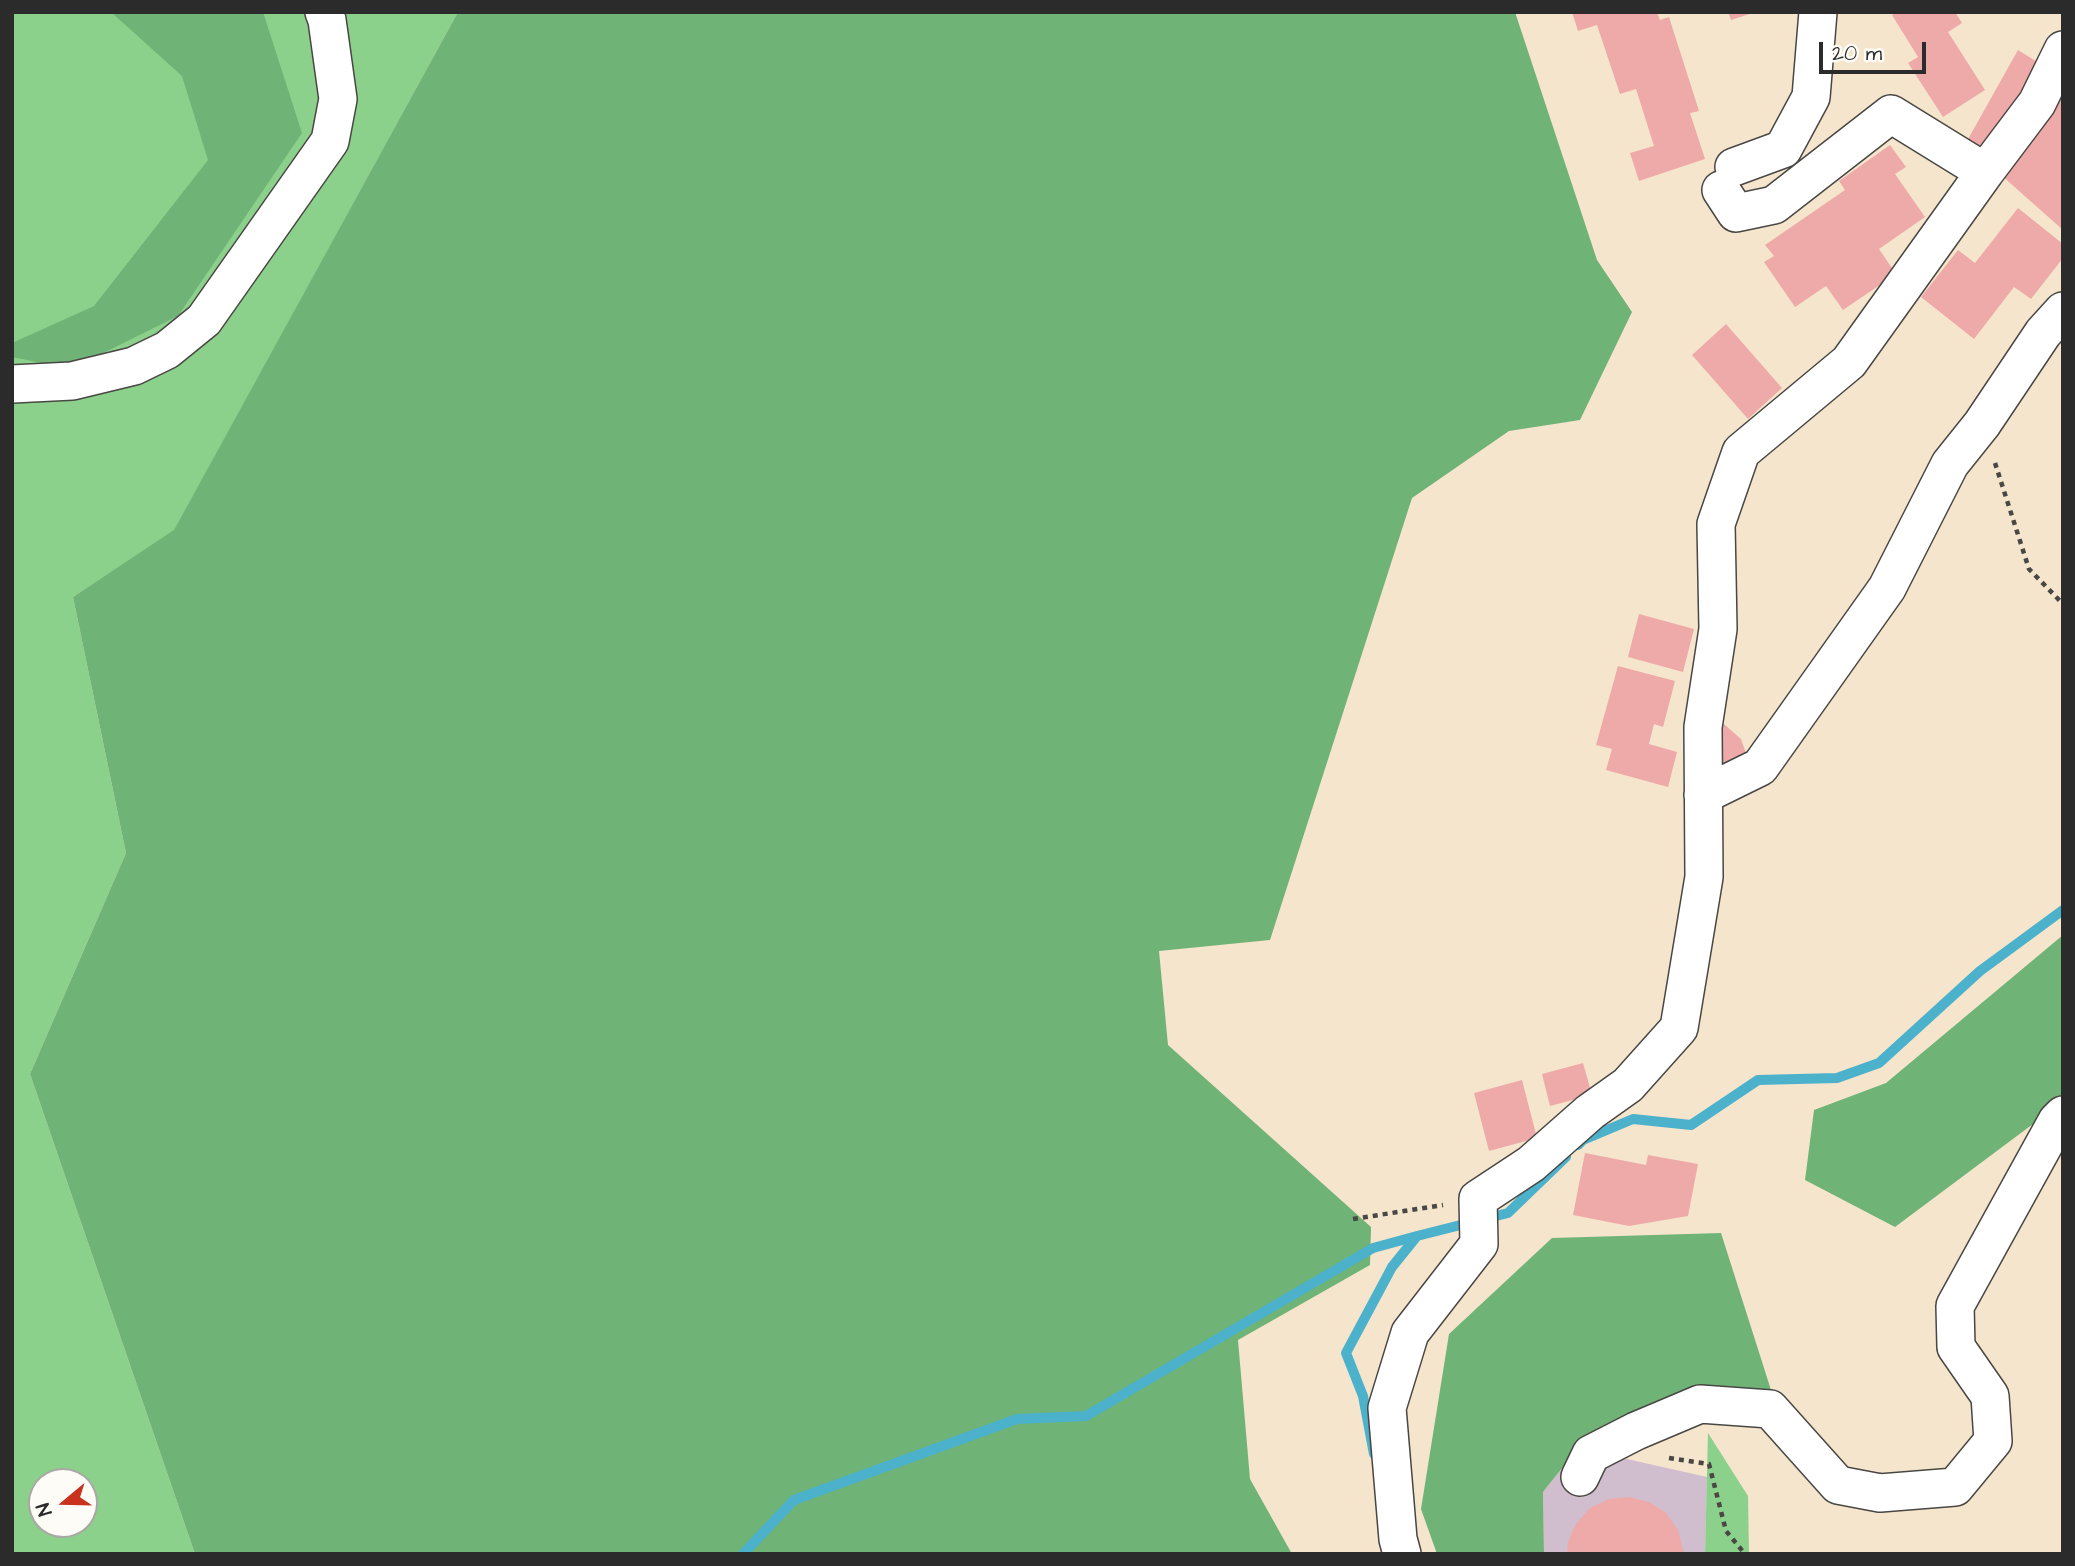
<!DOCTYPE html>
<html>
<head>
<meta charset="utf-8">
<style>
  body { margin:0 }
  #map { position:relative; width:2075px; height:1566px; overflow:hidden; background:#f5e5cd; font-family:"Architects Daughter",sans-serif }
  canvas { display:block }
  .frame { position:absolute; inset:0; border:14px solid #2b2b2b; pointer-events:none }
  .north { position:absolute; left:28px; top:1468px; width:70px; height:70px; box-sizing:border-box; background:#fdfcf7; border:2px solid #a9a8a5; border-radius:50%; rotate:251deg; font-size:19px; font-weight:700; line-height:28px; text-align:center; color:#2b2b2b }
  .north::after { content:''; display:block; margin:auto; width:24px; height:32px; background:#c8321e; clip-path:polygon(50% 0,100% 100%,50% 72%,0 100%) }
  .scale { position:absolute; left:1819px; top:42px; width:107px; height:32px; box-sizing:border-box; border:4px solid #2b2b2b; border-top:0; padding-left:9px; font-size:21px; line-height:24px; white-space:nowrap; color:#2b2b2b; -webkit-text-stroke:5px #fdfcf7; paint-order:stroke }
</style>
</head>
<body>
<div id="map">
<canvas width="2075" height="1566"></canvas>
<div class="frame"></div>
<div class="north">N</div>
<div class="scale">20 m</div>
</div>
<script>
const ctx = document.querySelector('canvas').getContext('2d');
ctx.lineJoin = 'round';
function fillPath(path, color) { ctx.fillStyle = color; ctx.fill(path, 'evenodd'); }
const shape = rows => new Path2D(rows.map(r => 'M' + r).join(''));
function stroke(path, color, width, dash) { ctx.strokeStyle = color; ctx.lineWidth = width; ctx.lineCap = dash ? 'butt' : 'round'; ctx.setLineDash(dash || []); ctx.stroke(path); }
const industrial = shape([
  [1578,1448,1707,1477,1705,1554,1544,1554,1543,1492]
]);
const green = shape([
  [12,12,458,12,174,531,73,597,126,853,30,1074,195,1554,12,1554],
  [42,1482,84,1482,84,1524,42,1524],
  [1708,1433,1748,1496,1749,1554,1705,1554]
]);
const forest = shape([
  [111,12,263,12,302,133,178,316,71,369,12,357,12,343,94,306,208,160,182,76],
  [458,12,1515,12,1597,260,1632,312,1580,420,1509,431,1412,498,1270,940,1159,951,1168,1045,1371,1227,1370,1265,1238,1340,1250,1479,1292,1554,195,1554,30,1074,126,853,73,597,174,530],
  [2063,935,2063,1097,2037,1121,1895,1227,1805,1180,1814,1110,1886,1083],
  [1721,1233,1771,1390,1696,1394,1578,1448,1543,1492,1544,1554,1437,1554,1421,1509,1449,1334,1552,1238]
]);
const stream = shape([
  [1578,1145,1583,1140,1633,1119,1691,1125,1758,1080,1837,1078,1879,1063,1980,971,2063,910],
  [1374,1454,1363,1396,1346,1353,1392,1267,1417,1236,1508,1213,1566,1157],
  [743,1554,794,1500,1017,1419,1086,1416,1373,1248,1417,1236]
]);
const building = shape([
  [1572,12,1657,12,1660,20,1669,17,1699,111,1690,113,1705,159,1639,181,1630,153,1654,146,1636,89,1620,94,1597,25,1578,31],
  [1728,12,1753,12,1753,13,1731,20],
  [1897,12,1955,12,1962,23,1948,32,1985,90,1943,117,1908,63,1918,57,1892,15],
  [2018,50,2039,63,1988,153,1967,141],
  [2063,82,2063,230,2001,175],
  [1890,145,1906,167,1895,174,1925,217,1879,249,1896,274,1843,310,1826,286,1795,307,1764,262,1774,256,1765,245,1845,190,1839,181],
  [2018,208,2063,244,2063,258,2031,299,2014,287,1974,339,1921,297,1958,250,1975,263],
  [1726,324,1782,388,1748,419,1692,355],
  [1639,614,1694,629,1683,672,1628,657],
  [1618,666,1675,681,1663,727,1654,724,1649,744,1677,752,1668,787,1606,770,1612,749,1596,745],
  [1716,717,1741,739,1748,759,1721,769],
  [1583,1063,1592,1095,1550,1106,1542,1074],
  [1522,1080,1537,1138,1489,1151,1474,1093],
  [1585,1153,1646,1165,1648,1155,1698,1164,1688,1216,1629,1226,1573,1215],
  [1629,1497,1649,1502,1666,1513,1678,1530,1684,1554,1567,1554,1568,1542,1576,1524,1590,1508,1609,1499]
]);
const path = shape([
  [1995,463,2029,569,2063,604],
  [1353,1219,1443,1205],
  [1669,1458,1709,1464,1726,1531,1745,1554]
]);
const minor = shape([
  [1734,167,1783,149,1811,97,1818,12],
  [1721,190,1736,213,1774,205,1891,114,1985,172],
  [12,384,72,381,134,366,167,350,204,320,330,141,338,99,327,20,324,12],
  [1703,795,1760,767,1887,588,1950,464,1982,424,2043,333,2063,311],
  [1580,1477,1591,1454,1636,1431,1700,1404,1770,1409,1838,1485,1880,1493,1955,1487,1993,1441,1990,1396,1956,1347,1955,1306,2057,1121,2063,1115],
  [1402,1554,1398,1539,1387,1408,1410,1333,1479,1244,1478,1199,1531,1164,1590,1112,1628,1085,1679,1028,1704,877,1703,727,1718,629,1716,524,1741,452,1849,362,1985,172,2037,103,2063,50]
]);
fillPath(industrial, '#d0bdcd');
fillPath(green, '#8bd18b');
fillPath(forest, '#70b377');
stroke(stream, '#4cb1cb', 10);
fillPath(building, '#eeaaa8');
stroke(minor, '#494743', 40);
stroke(path, '#494743', 4.5, [5, 5]);
stroke(minor, '#fff', 37);
</script>
</body>
</html>
